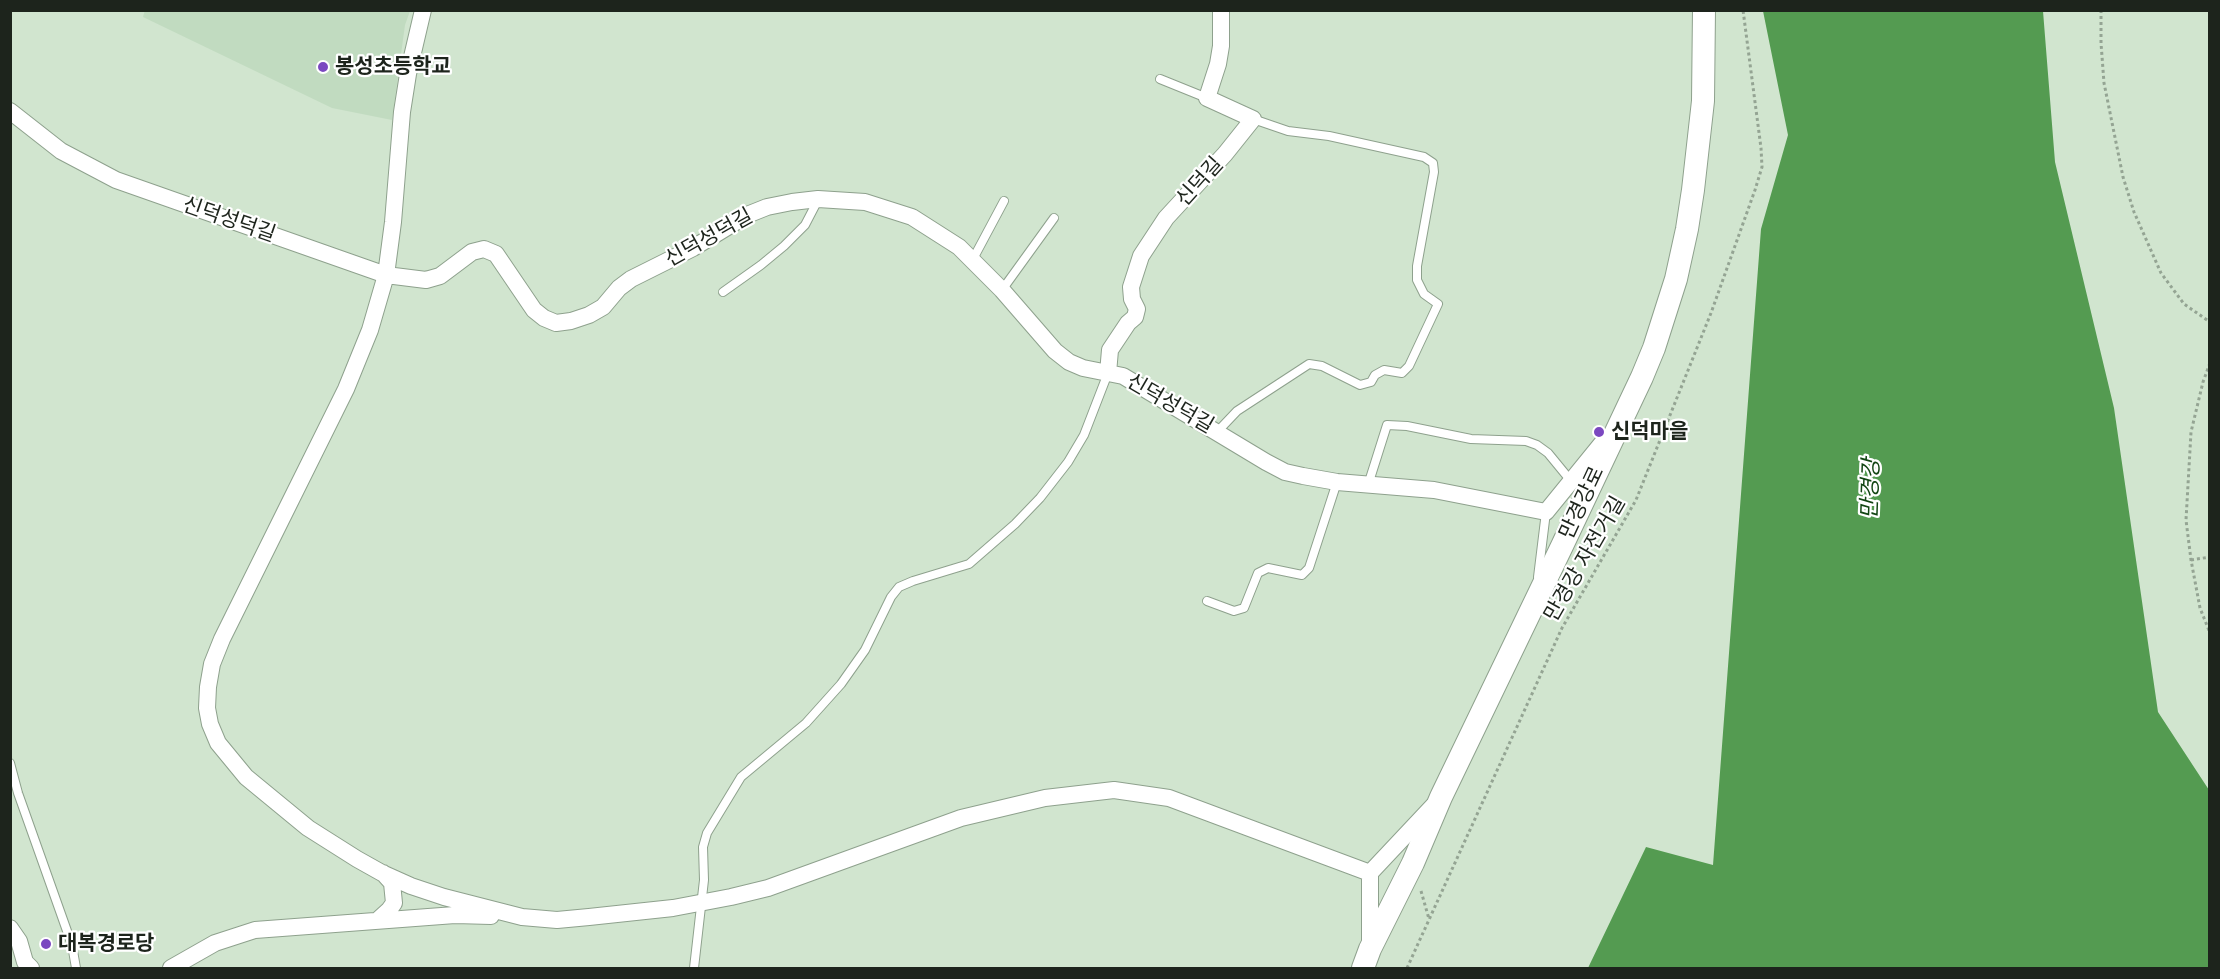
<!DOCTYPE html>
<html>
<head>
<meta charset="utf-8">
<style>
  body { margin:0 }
  #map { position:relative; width:2220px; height:979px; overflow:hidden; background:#d1e5cf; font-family:Rubik,sans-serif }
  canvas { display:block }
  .frame { position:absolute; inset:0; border:12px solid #1d241c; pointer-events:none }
</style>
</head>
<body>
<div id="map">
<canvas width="2220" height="979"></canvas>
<div class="frame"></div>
</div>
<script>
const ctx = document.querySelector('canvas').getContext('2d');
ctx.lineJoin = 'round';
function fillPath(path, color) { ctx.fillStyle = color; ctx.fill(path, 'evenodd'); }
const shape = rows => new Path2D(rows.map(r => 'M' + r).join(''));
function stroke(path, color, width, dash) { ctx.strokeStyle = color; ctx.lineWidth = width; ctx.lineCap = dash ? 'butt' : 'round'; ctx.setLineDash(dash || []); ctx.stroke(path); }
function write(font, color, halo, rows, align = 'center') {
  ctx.font = font + ' Rubik,"Noto Sans KR",sans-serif'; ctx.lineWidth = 4.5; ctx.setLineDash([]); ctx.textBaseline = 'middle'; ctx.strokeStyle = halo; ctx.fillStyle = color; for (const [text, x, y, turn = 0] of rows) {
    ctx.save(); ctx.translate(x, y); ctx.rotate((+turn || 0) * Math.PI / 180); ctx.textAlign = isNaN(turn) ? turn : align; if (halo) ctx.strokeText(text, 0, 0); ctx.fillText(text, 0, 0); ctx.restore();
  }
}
const built = shape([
  [145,10,410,11,405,25,392,120,332,108,143,17]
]);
const water = shape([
  [1763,11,2043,11,2055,162,2114,408,2158,712,2209,790,2209,968,1588,968,1646,847,1713,865,1761,229,1788,135]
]);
const path = shape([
  [2101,10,2101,43,2104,83,2123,177,2134,212,2161,273,2184,304,2210,322],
  [2210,363,2203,382,2191,432,2186,520,2191,560,2200,608,2210,633],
  [2191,560,2210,557],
  [1421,891,1429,919],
  [1407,968,1562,628,1636,500,1711,313,1755,190,1762,167,1761,148,1743,10]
]);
const lane = shape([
  [1160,79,1207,98],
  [973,259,1004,201],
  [1002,290,1054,218],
  [723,292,761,265,784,246,805,225,818,200],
  [1217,432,1237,411,1309,364,1322,366,1360,385,1371,382,1375,375,1384,370,1402,373,1409,366,1438,304,1424,294,1417,280,1417,266,1434,172,1433,163,1424,157,1329,136,1288,131,1253,119],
  [1368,485,1387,425,1407,426,1471,439,1526,441,1537,445,1548,453,1571,481],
  [1538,577,1546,512],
  [1207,601,1234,611,1244,608,1258,573,1268,568,1302,575,1309,568,1337,482],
  [10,763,18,793,72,945,76,968],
  [694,968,704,880,703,847,707,833,741,777,806,723,841,684,865,650,891,597,899,587,913,581,969,564,1015,524,1040,498,1068,462,1084,435,1108,373]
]);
const street = shape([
  [423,10,408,74,402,112,393,222,386,275,370,330,346,389,222,639,212,664,208,687,207,708,210,724,218,743,246,777,308,828,357,859,382,873,411,886,444,897,522,917,557,920,589,917,673,908,731,897,768,888,961,818,1045,798,1114,790,1169,798,1370,873],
  [10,111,61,151,116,180,386,275,426,280,440,276,472,252,484,249,496,254,534,310,544,318,556,323,571,321,589,315,603,307,619,288,631,279,693,248,747,215,767,207,792,202,818,199,865,202,912,217,959,247,1002,290,1055,351,1069,362,1083,368,1123,376,1266,462,1285,472,1303,476,1337,482,1434,490,1546,512,1607,437],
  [1108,373,1110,350,1128,323,1135,317,1137,309,1132,299,1131,287,1141,256,1166,218,1225,154,1253,119,1207,98,1218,64,1221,46,1221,10],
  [378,920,389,910,394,903,392,883,383,873],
  [10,928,19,941,25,962,31,968],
  [1370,944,1370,873,1433,806],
  [171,968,215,943,255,930,455,915,491,916]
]);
const secondary = shape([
  [1363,968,1370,949,1413,863,1441,797,1562,546,1642,377,1654,348,1676,279,1687,229,1693,190,1703,101,1704,10]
]);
const markers = [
  [323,67,6,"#7b48c0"],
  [1599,432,6,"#7b48c0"],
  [46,944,6,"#7b48c0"]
];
const poiNames = [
  ["봉성초등학교",335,67],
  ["신덕마을",1611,432],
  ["대복경로당",58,944]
];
const streetNames = [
  ["신덕길",1200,182,-48],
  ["신덕성덕길",229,220,19],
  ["신덕성덕길",709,238,-29],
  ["신덕성덕길",1170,404,30],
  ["만경강로",1582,503,-65],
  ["만경강 자전거길",1585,559,-60]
];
const waterNames = [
  ["만경강",1871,489,-88]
];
fillPath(built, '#c1dbc0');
fillPath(water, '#549b51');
stroke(lane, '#8ea18d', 10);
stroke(street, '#8ea18d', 18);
stroke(secondary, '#8ea18d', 24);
stroke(path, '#94a493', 3, [3, 3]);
stroke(lane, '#fff', 8);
stroke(street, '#fff', 16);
stroke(secondary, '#fff', 22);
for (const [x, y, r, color] of markers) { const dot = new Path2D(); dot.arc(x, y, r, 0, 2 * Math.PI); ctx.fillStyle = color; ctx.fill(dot); stroke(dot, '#fff', 2); }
write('bold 21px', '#1d241c', '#fff', poiNames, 'left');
write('21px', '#1d241c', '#fff', streetNames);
write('italic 22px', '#124513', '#fff', waterNames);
</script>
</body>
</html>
